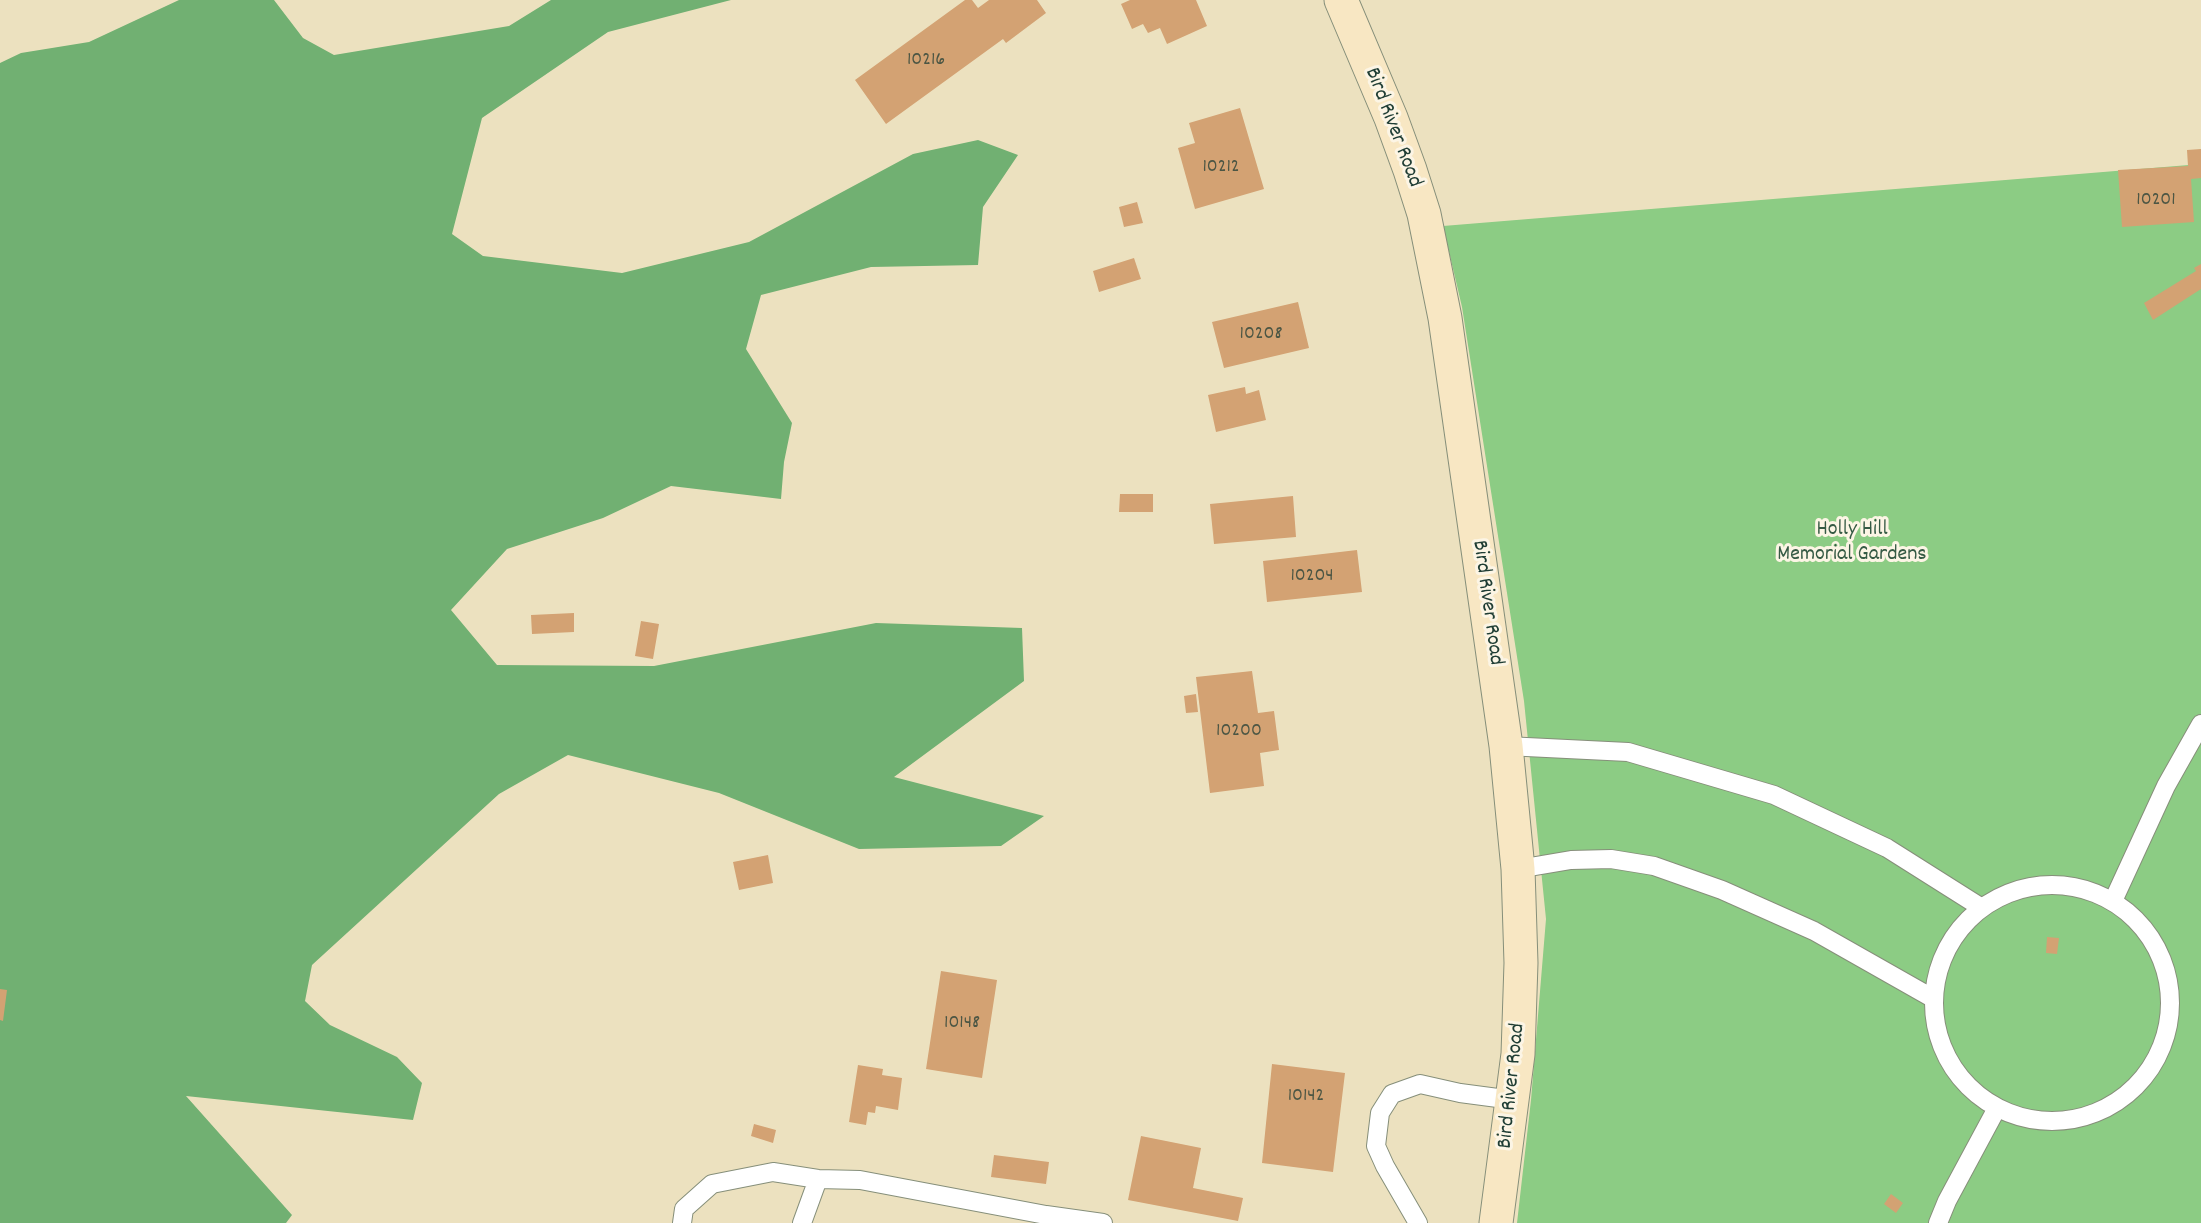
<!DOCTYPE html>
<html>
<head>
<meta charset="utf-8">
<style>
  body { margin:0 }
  canvas { display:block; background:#ece1bf }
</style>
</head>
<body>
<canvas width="2201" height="1223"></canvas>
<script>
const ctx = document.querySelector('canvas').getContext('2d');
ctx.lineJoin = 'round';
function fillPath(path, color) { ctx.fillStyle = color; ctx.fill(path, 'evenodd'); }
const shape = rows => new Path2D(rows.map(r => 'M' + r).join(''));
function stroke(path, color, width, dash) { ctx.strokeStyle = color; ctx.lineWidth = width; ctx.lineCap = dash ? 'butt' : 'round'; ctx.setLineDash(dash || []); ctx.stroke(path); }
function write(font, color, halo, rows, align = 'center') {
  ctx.font = font + ' Dekko,sans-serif'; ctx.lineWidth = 6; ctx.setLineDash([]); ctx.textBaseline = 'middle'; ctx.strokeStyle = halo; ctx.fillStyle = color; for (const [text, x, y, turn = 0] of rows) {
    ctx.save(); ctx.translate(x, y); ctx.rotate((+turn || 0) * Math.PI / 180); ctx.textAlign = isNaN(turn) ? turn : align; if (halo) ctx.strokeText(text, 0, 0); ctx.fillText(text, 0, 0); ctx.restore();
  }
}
const green = shape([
  [2201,164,2201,1223,1517,1223,1531,1100,1546,919,1524,701,1462,307,1443,226]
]);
const forest = shape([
  [179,0,274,0,303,38,334,55,509,26,551,0,731,0,608,32,482,118,452,234,483,256,622,273,749,242,913,154,978,140,1018,155,983,207,978,265,871,267,761,295,746,349,792,423,784,462,781,499,671,486,603,518,507,549,451,610,497,665,654,666,876,623,1022,628,1024,681,894,777,1044,816,1001,846,859,849,719,793,568,755,499,794,312,965,305,1001,330,1025,397,1057,422,1083,413,1120,186,1096,292,1215,286,1223,0,1223,0,63,21,53,89,42]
]);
const building = shape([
  [965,0,972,0,978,8,989,0,1037,0,1046,13,1006,43,1003,39,886,124,855,80],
  [1130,0,1196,0,1207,26,1167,44,1160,28,1148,33,1143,24,1132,29,1121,4],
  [1240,108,1264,189,1195,209,1178,148,1195,143,1189,123],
  [2201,149,2201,178,2191,179,2194,222,2122,227,2118,170,2188,166,2187,150],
  [1137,202,1143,223,1124,227,1119,207],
  [1134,258,1141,279,1099,292,1093,271],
  [2201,264,2201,289,2153,320,2144,303,2196,271,2194,268],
  [1298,302,1309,348,1224,368,1212,322],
  [1245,387,1246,394,1259,390,1266,420,1216,432,1208,395],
  [1120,494,1153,494,1153,512,1119,512],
  [1293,496,1296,537,1214,544,1210,504],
  [1357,550,1362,592,1267,602,1263,561],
  [574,613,574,632,532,634,531,615],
  [641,621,659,624,653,659,635,656],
  [1252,671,1258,713,1274,711,1279,750,1260,753,1264,786,1210,793,1196,677],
  [1196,694,1198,712,1186,713,1184,696],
  [768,855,773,883,739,890,733,862],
  [2047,937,2059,938,2057,954,2046,953],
  [941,971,997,980,982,1078,926,1069],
  [0,989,7,990,3,1021,0,1020],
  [1272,1064,1345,1073,1333,1172,1262,1163],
  [858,1065,883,1069,882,1075,902,1078,898,1110,876,1106,875,1113,868,1112,866,1125,849,1122],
  [754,1124,776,1130,773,1143,751,1136],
  [1141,1136,1201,1148,1193,1188,1243,1198,1238,1221,1128,1200],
  [994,1155,1049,1162,1046,1184,991,1177],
  [1891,1194,1903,1203,1896,1213,1884,1204]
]);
const lane = shape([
  [1506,746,1628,752,1774,795,1887,848,1982,908],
  [1518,869,1571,860,1611,859,1654,866,1722,890,1814,931,1934,999],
  '1934 1003a118 118 0 1 1 236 0a118 118 0 1 1-236 0Z',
  [2113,901,2166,786,2201,724],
  [682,1223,684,1209,712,1184,773,1172,818,1179,860,1180,1046,1215,1103,1223],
  [802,1223,818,1179],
  [1418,1223,1385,1166,1376,1146,1380,1113,1392,1094,1420,1084,1460,1093,1513,1100],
  [1938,1223,1947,1201,1997,1108]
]);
const secondary = shape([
  [1341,0,1391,118,1410,170,1424,214,1445,318,1506,746,1518,869,1521,963,1518,1054,1496,1223]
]);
const numberNames = [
  ["10216",926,61],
  ["10212",1221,168],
  ["10201",2156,201],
  ["10208",1261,335],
  ["10204",1312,577],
  ["10200",1239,732],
  ["10148",962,1024],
  ["10142",1306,1097]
];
const streetNames = [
  ["Bird River Road",1392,128,69],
  ["Bird River Road",1486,603,82],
  ["Bird River Road",1513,1086,-84]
];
const parkNames = [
  ["Holly Hill",1852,531],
  ["Memorial Gardens",1852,556]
];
fillPath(green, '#8ccc84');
fillPath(forest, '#71b072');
fillPath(building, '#d3a273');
stroke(lane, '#868f7a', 20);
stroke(secondary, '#868f7a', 35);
stroke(lane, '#fff', 18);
stroke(secondary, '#f8e7c3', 33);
write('20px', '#4c5644', null, numberNames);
write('22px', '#1f3d34', '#fcf5e5', streetNames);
write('22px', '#355a44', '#fcf5e5', parkNames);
</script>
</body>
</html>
